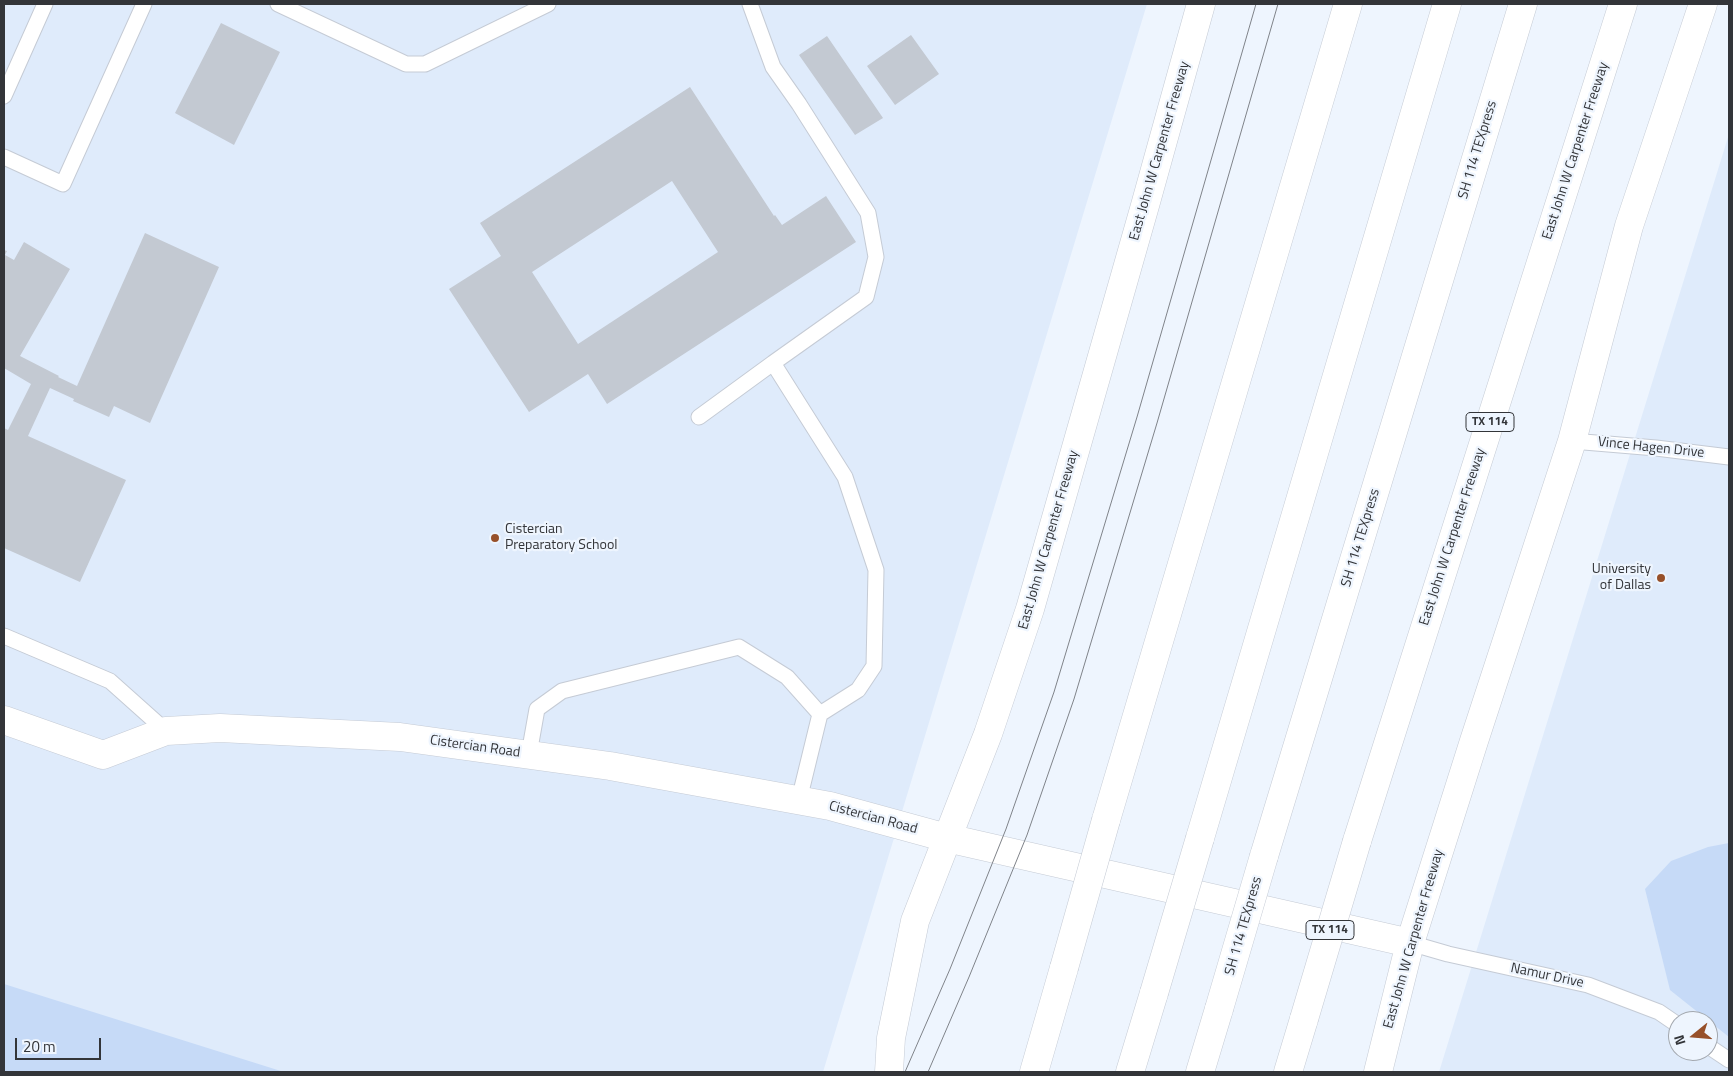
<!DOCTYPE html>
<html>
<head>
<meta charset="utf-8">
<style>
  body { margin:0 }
  #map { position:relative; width:1733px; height:1076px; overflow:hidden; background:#eef5fe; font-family:"Titillium Web",sans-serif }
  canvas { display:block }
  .frame { position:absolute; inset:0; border:5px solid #333539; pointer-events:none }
  .north { position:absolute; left:1668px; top:1011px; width:50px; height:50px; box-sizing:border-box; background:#eef5fe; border:1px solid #a3a8af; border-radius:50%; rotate:253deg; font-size:14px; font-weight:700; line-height:20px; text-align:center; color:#333539 }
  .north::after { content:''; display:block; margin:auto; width:18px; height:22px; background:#97502a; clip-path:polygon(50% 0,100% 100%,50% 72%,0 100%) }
  .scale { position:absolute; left:15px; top:1038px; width:86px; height:22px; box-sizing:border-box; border:2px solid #333539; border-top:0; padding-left:6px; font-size:15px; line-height:18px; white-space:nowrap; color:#333539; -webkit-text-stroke:4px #eef5fe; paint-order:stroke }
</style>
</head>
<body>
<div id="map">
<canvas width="1733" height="1076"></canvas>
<div class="frame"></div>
<div class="north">N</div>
<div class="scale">20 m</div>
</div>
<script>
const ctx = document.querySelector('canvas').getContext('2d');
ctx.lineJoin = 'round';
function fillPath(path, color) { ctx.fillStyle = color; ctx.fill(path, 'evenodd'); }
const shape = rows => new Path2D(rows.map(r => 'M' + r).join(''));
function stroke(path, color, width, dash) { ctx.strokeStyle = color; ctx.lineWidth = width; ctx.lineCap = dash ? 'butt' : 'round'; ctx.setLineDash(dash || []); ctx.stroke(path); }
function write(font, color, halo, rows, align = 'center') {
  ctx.font = font + ' "Titillium Web",sans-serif'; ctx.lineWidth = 4.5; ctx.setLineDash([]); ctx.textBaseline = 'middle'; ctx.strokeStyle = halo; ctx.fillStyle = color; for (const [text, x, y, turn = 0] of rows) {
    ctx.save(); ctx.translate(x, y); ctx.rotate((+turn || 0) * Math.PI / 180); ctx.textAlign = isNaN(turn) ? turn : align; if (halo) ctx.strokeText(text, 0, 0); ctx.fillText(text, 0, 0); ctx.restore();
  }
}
const built = shape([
  [4,4,1147,4,823,1072,4,1072],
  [1729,134,1729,1072,1439,1072],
  [1678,1021,1708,1021,1708,1051,1678,1051]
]);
const green = shape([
  [1729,843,1729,1037,1670,990,1645,889,1671,861,1708,847],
  [4,984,284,1072,4,1072]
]);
const building = shape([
  [221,23,280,52,234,145,175,113],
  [911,35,939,74,895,105,867,66],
  [827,36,883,118,855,135,799,55],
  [690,87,774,216,775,215,782,225,826,196,856,242,607,404,588,374,529,412,449,289,501,256,480,223],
  [672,181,718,252,578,344,532,272],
  [145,233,219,267,150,423,114,406,109,417,73,401,74,399,50,388,28,436,126,480,80,582,4,548,4,428,8,430,31,384,4,368,4,250,7,251,5,255,14,260,24,242,70,269,20,356,59,376,58,377,77,386]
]);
const lane = shape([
  [278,4,406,64,425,64,548,4],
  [750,4,773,67,799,104,868,213,876,257,866,297,773,363,845,477,876,570,874,666,858,690,820,714,799,800],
  [4,96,45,4],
  [4,157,63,184,144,4],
  [699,417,773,363],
  [1572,441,1656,448,1729,457],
  [4,636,110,681,166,731],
  [529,754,537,709,562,691,739,647,787,677,820,714],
  [1410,943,1448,954,1588,985,1659,1012,1678,1025],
  [1708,1046,1729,1060]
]);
const street = shape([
  [4,720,103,755,166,731,220,728,400,737,610,766,830,806,947,838]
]);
const secondary = shape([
  [947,838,1410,943],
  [889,1072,891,1038,915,921,988,734,1030,609,1146,202,1201,4],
  [1378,1072,1410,943,1474,741,1572,441,1629,226,1703,4]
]);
const highway = shape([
  [1106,820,1348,4],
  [1200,838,1447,4],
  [1357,841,1623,4],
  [1264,856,1523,4],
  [1034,1072,1064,968],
  [1130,1072,1154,993],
  [1200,1072,1219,1009],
  [1288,1072,1304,1019]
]);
const tram = shape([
  [905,1072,950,969,1006,829,1054,692,1137,417,1256,4],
  [928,1072,969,977,1027,835,1074,699,1157,423,1278,4]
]);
const highwayBridge = shape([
  [1064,968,1106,820],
  [1154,993,1200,838],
  [1219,1009,1264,856],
  [1304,1019,1357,841]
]);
const markers = [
  [495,538,5,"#97502a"],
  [1661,578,5,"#97502a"]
];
const shields = [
  [1490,422,48],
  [1330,930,48]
];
const shieldNames = [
  ["TX 114",1490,422],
  ["TX 114",1330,930]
];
const streetNames = [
  ["SH 114 TEXpress",1478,150,-73],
  ["East John W Carpenter Freeway",1160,151,-74],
  ["East John W Carpenter Freeway",1576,151,-72],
  ["Vince Hagen Drive",1651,448,6],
  ["East John W Carpenter Freeway",1453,537,-72],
  ["SH 114 TEXpress",1361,538,-73],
  ["East John W Carpenter Freeway",1049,540,-74],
  ["Cistercian Road",475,747,8],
  ["Cistercian Road",873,818,15],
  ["SH 114 TEXpress",1244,926,-74],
  ["East John W Carpenter Freeway",1414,939,-74],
  ["Namur Drive",1547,976,12]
];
const poiNames = [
  ["Cistercian",505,530],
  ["Preparatory School",505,546],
  ["University",1651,570,"right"],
  ["of Dallas",1651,586,"right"]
];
fillPath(built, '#dfebfb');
fillPath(green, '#c6daf7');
fillPath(building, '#c3c9d2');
stroke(lane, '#c5cbd5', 17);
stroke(street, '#c5cbd5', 29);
stroke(secondary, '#c5cbd5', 29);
stroke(highway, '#c5cbd5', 29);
stroke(lane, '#fff', 15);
stroke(street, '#fff', 28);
stroke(secondary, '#fff', 28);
stroke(highway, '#fff', 28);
stroke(tram, '#7f8389', 1);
stroke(highwayBridge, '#c5cbd5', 29, []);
stroke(highwayBridge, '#fff', 28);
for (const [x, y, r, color] of markers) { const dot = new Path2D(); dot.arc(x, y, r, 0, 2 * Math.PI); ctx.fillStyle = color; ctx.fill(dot); stroke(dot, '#eef5fe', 2); }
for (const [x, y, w] of shields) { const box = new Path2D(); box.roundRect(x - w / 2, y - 9.5, w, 19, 4); ctx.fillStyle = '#eef5fe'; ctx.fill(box); stroke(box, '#333539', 1); }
write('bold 12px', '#333539', null, shieldNames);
write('14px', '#333539', '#eef5fe', streetNames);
write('14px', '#333539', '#eef5fe', poiNames, 'left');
</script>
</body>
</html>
